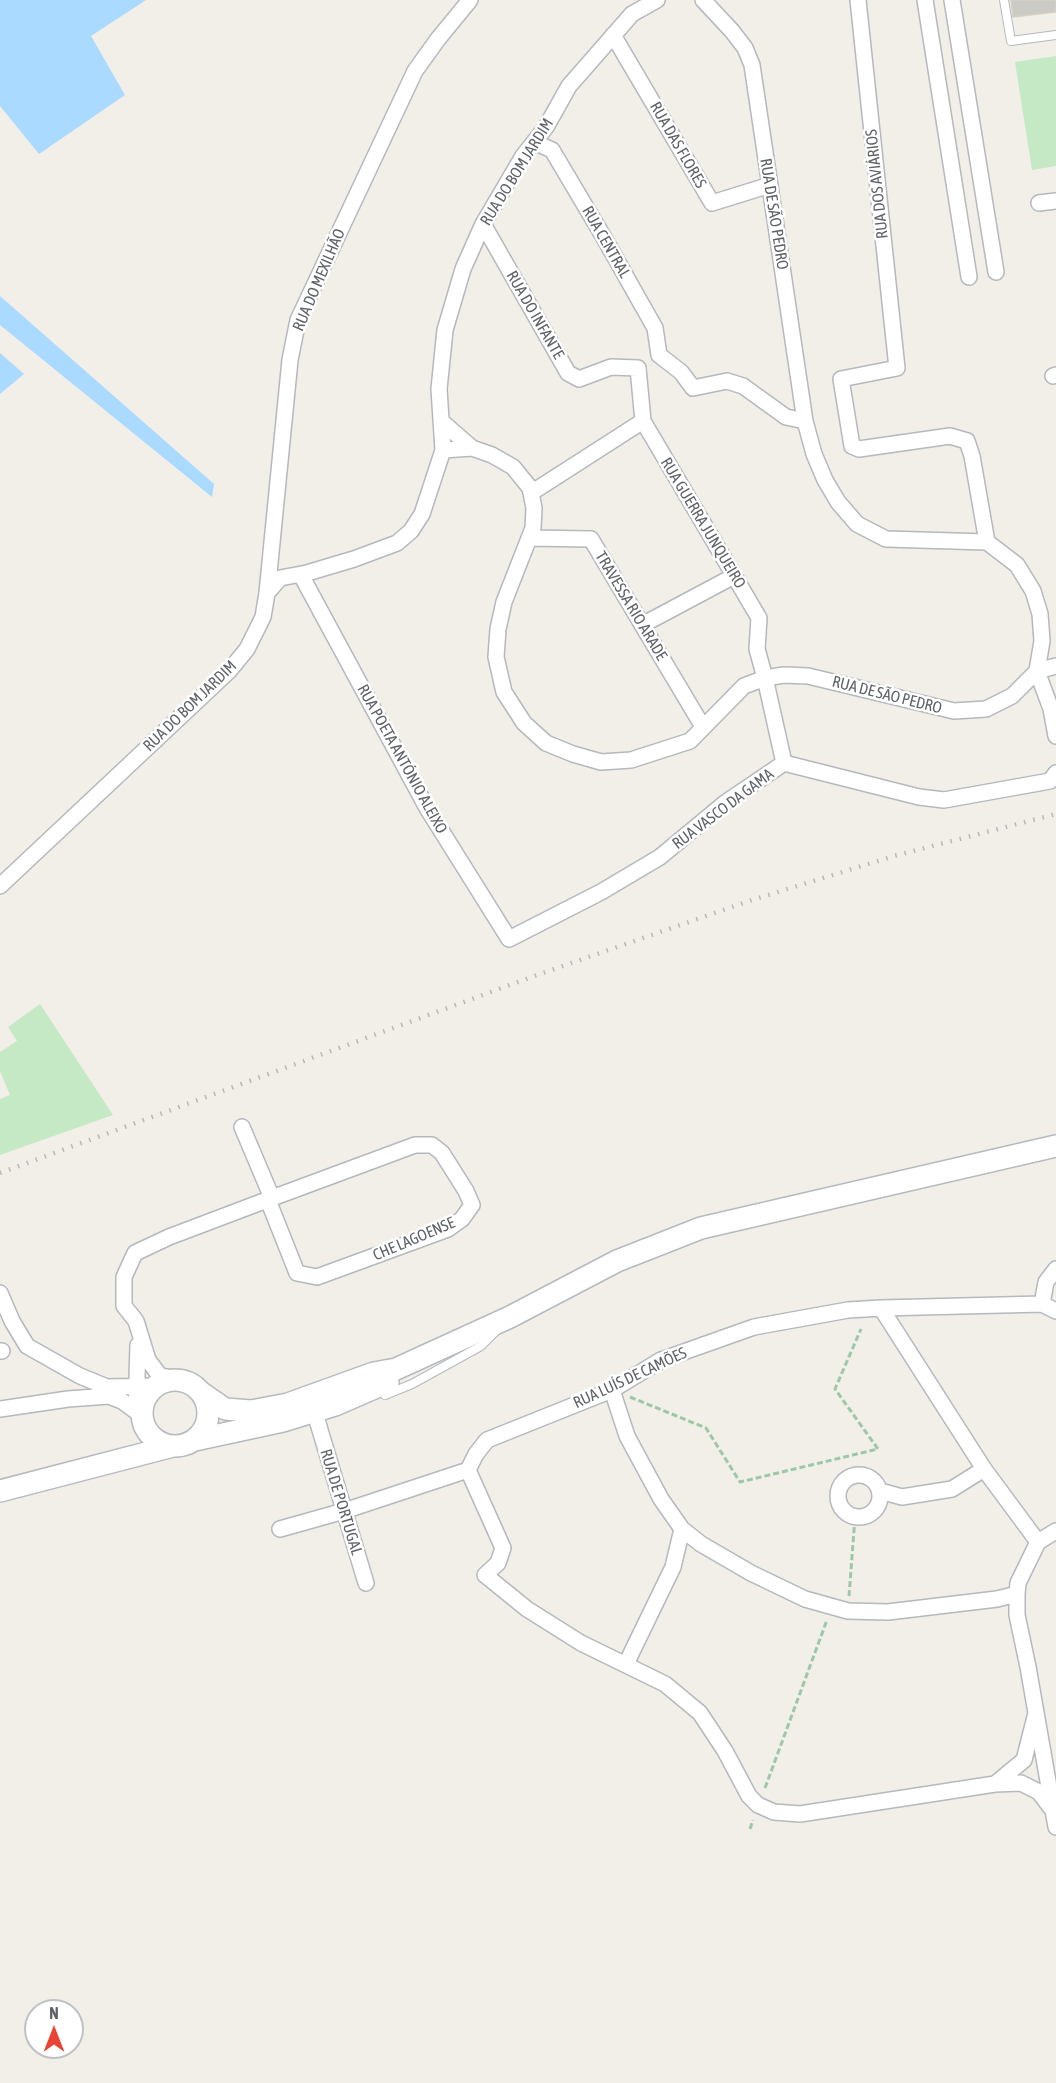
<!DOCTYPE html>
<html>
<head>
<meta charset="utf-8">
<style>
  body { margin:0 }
  #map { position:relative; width:1056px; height:2083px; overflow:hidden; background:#f1efe8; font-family:"Asap Condensed",sans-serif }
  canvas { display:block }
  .north { position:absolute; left:24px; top:1999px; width:60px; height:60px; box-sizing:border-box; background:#fff; border:2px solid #bfc1c3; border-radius:50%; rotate:0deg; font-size:16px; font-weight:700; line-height:24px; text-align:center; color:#5f6368 }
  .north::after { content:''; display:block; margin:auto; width:21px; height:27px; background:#ea4335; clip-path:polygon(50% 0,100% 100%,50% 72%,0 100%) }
</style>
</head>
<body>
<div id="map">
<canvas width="1056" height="2083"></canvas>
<div class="north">N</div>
</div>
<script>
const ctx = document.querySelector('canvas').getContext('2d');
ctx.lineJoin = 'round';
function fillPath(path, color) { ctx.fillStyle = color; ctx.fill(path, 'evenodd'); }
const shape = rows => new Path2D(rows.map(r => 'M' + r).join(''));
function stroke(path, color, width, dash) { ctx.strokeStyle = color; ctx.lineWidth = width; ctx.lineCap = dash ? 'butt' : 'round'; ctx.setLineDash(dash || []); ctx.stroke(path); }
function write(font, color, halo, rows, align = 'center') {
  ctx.font = font + ' "Asap Condensed",sans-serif'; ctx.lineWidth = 5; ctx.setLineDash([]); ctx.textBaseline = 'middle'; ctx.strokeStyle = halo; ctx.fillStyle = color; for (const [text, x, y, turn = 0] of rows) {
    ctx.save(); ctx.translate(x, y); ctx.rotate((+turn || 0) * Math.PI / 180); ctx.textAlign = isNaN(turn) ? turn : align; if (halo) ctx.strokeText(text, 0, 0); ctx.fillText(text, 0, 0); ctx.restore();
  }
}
const green = shape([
  [1056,56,1056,166,1032,170,1015,62],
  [40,1004,113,1115,0,1155,0,1099,10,1095,0,1071,0,1052,17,1041,8,1027]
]);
const water = shape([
  [0,0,146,0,91,36,125,95,39,154,0,106],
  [0,296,214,484,212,497,0,325],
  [0,353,24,374,0,394]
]);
const building = shape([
  [1011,0,1056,0,1056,12,1013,17,1011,0]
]);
const path = shape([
  [630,1397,706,1428,740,1482,878,1449,835,1389,861,1329],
  [849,1596,855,1517],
  [765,1788,827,1620],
  [750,1829,753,1820]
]);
const lane = shape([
  [1004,0,1011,41,1056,35],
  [385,1395,412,1384,481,1346,496,1331]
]);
const street = shape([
  [858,0,897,368,841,379,852,446,859,449,950,436,967,441,972,456,987,542],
  [925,0,969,277],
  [952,0,996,272],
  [613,35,712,203,770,185],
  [534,142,552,150,603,236,655,328,659,355],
  [1039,203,1056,201],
  [483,224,568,373,579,379,611,367,638,368],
  [659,355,681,372,693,388,727,381,743,386,786,417,805,421],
  [638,368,643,421,759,618,757,649,765,678,784,763],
  [1053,376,1056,375],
  [441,421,472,448],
  [443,450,472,448,492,455,513,467,530,488,534,508,533,528,504,602,498,629,496,657,504,692,524,723,546,743,573,754,601,762,631,760,690,741,744,686,765,678,784,675,808,676,954,711,986,709,1012,696,1037,671,1042,641,1040,614,1033,591,1017,565,987,542,886,539,857,524,838,502,825,480,814,454,805,421,752,65,745,48,732,31,703,0],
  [531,493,643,421],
  [529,538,591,539,703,727],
  [301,575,427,808,509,939,601,892,660,857,725,803,784,763,919,797,944,800,1050,781,1056,773],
  [267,593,280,578,307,573,354,559,397,543,411,531,422,514,443,450,439,389,445,330,463,269,483,224,523,156,546,127,569,86,632,14,657,0],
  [642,625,734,576],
  [1056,666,1037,671,1051,709,1056,736],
  [0,886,229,671,247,649,263,617,267,593,290,360,298,320,415,71,438,39,470,0],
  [242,1127,272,1198],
  [0,1293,12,1321,27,1346,80,1376,107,1387,155,1386],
  [1042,1304,1046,1282,1056,1269],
  [881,1308,984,1469,1038,1542],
  [0,1351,2,1351],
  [178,1379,160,1376,148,1360,136,1321,124,1306,124,1277,135,1253,169,1237,272,1198,415,1145,432,1145,442,1153,466,1191,472,1205,462,1219,448,1229,317,1277,297,1273,268,1200],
  [612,1390,627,1436,661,1499,682,1529,701,1544,751,1573,805,1599,848,1611,888,1612,997,1599,1017,1594],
  [0,1409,68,1399,109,1396,122,1401,141,1415],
  [136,1410,138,1345],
  [317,1420,366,1583],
  [468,1470,503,1548,498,1563,485,1575,527,1609,581,1643,665,1684,700,1713,725,1751,749,1796,758,1805,774,1812,800,1814,995,1784,1024,1760,1036,1713],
  '838 1496a21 21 0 1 1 42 0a21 21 0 1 1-42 0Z',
  [880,1491,902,1497,952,1489,984,1469],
  [280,1529,344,1511,468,1470,476,1454,487,1440,612,1390,661,1360,754,1327,848,1310,881,1308,1042,1304,1056,1311],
  [1056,1531,1038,1542,1018,1583,1017,1594,1017,1615,1028,1667,1056,1827],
  [626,1664,673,1567,682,1529],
  [995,1784,1021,1783,1039,1792,1051,1808]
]);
const secondary = shape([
  '142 1413a33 33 0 1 1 66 0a33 33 0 1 1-66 0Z',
  [202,1393,225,1409,251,1411,288,1404,374,1373,396,1369,510,1317,617,1261,701,1228,1056,1146],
  [195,1440,283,1421,335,1405,388,1382],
  [0,1491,173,1446]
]);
const rail = shape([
  [0,1173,537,975,749,901,894,856,1056,814]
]);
const streetNames = [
  ["RUA DAS FLORES",678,145,60],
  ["RUA DO BOM JARDIM",517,172,-58],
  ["RUA DOS AVIÁRIOS",877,184,-96],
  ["RUA DE SÃO PEDRO",774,214,81],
  ["RUA CENTRAL",606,242,60],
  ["RUA DO MEXILHÃO",319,280,-67],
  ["RUA DO INFANTE",535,315,60],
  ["RUA GUERRA JUNQUEIRO",703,523,59],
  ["TRAVESSA RIO ARADE",631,606,59],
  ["RUA DE SÃO PEDRO",887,695,14],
  ["RUA DO BOM JARDIM",190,706,-44],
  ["RUA POETA ANTÓNIO ALEIXO",402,759,61],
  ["RUA VASCO DA GAMA",723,809,-37],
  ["CHE LAGOENSE",414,1239,-23],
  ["RUA LUÍS DE CAMÕES",630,1378,-25],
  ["RUA DE PORTUGAL",341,1502,73]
];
fillPath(green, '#c5e8c5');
fillPath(water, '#aadaff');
fillPath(building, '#cccac5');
stroke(building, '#d6d1c6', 1.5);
stroke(lane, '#b5b8bc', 10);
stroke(street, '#b5b8bc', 18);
stroke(secondary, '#b6babf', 24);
stroke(path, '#9cc7a9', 3, [6, 3]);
stroke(lane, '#fff', 8);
stroke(street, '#fff', 15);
stroke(secondary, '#fff', 21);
stroke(rail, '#b6b7b8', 4.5, [1.5, 8]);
write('16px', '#5f6368', '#fff', streetNames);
</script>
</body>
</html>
